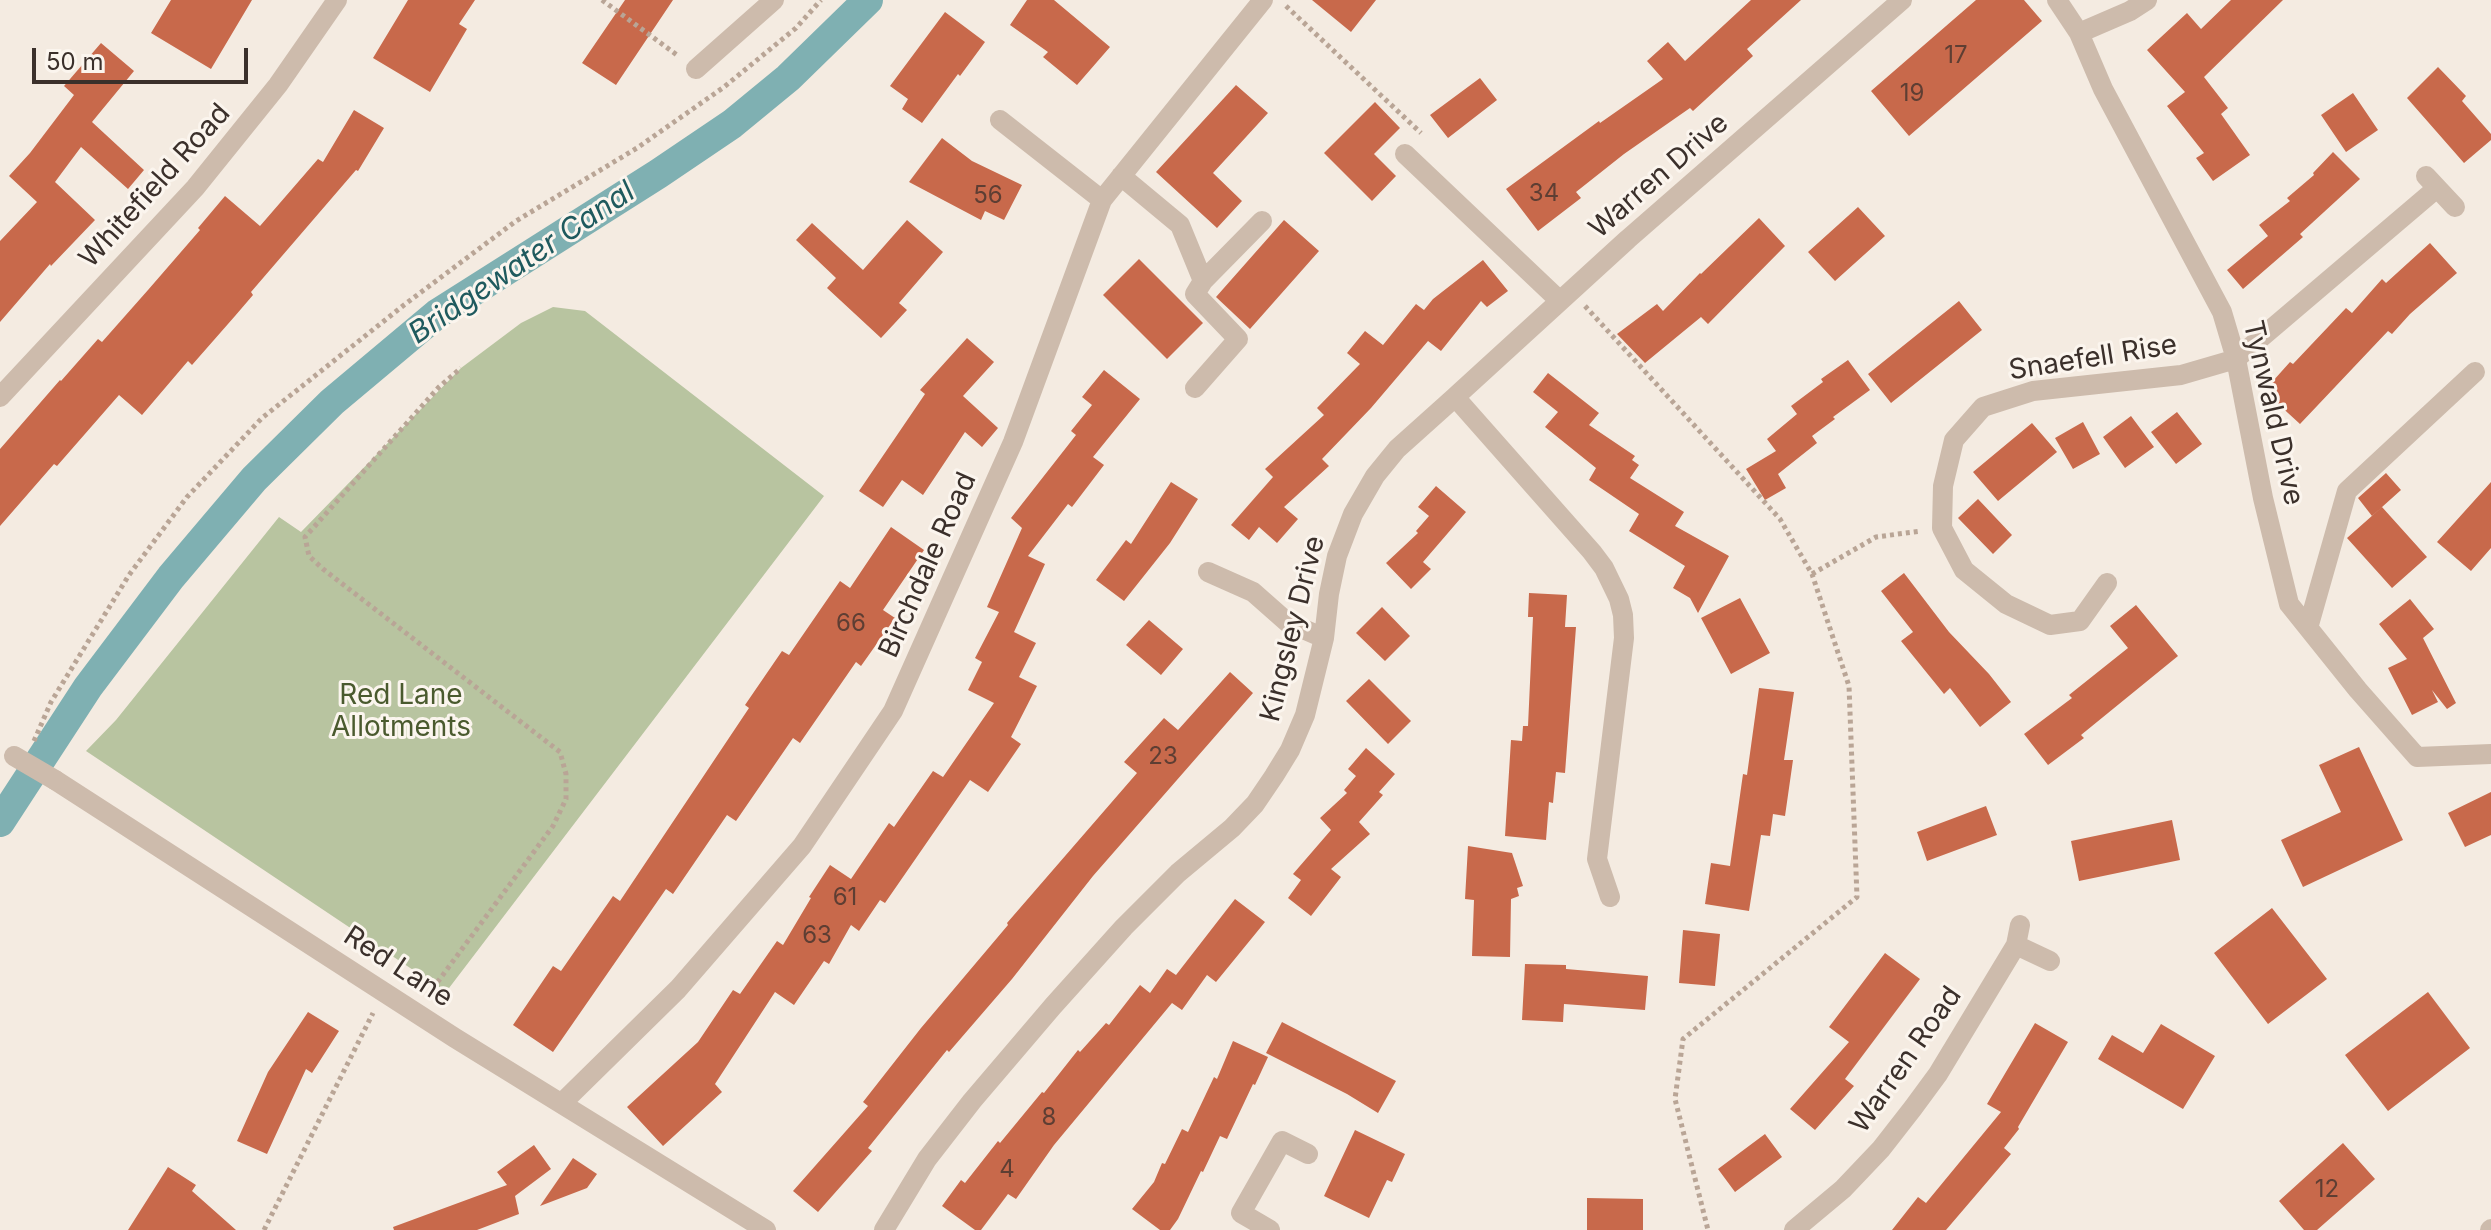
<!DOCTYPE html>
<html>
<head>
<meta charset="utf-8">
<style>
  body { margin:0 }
  #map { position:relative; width:2491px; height:1230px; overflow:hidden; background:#f4ebe1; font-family:Inter,sans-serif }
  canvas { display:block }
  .scale { position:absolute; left:32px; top:48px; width:216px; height:36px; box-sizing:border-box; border:4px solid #3b302b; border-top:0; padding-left:10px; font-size:24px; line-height:28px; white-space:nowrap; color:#3b302b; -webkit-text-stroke:6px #fbf5ee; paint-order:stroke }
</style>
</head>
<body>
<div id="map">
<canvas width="2491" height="1230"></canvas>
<div class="scale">50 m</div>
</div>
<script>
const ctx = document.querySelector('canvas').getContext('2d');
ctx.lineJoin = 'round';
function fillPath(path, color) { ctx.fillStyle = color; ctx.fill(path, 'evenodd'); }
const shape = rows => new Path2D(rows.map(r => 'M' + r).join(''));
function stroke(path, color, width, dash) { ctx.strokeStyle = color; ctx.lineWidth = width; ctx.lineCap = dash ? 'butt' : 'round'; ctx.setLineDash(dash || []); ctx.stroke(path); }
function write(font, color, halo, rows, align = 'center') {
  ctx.font = font + ' Inter,sans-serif'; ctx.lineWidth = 6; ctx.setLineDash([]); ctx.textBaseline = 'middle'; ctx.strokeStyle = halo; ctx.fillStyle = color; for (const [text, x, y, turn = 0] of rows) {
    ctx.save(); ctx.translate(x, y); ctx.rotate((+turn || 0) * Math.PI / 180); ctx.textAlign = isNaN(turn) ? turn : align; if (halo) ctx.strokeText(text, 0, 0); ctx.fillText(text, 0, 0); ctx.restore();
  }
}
const green = shape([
  [553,307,585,311,824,496,446,992,86,751,116,720,279,517,301,532,461,368,521,323]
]);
const canal = shape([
  [0,822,88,687,171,577,254,479,332,402,437,314,658,174,732,124,788,78,868,0]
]);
const building = shape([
  [171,0,252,0,211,69,151,33],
  [408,0,475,0,459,24,467,29,430,92,373,58],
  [625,0,673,0,616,85,582,63],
  [1027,0,1054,0,1110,47,1077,85,1043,57,1048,52,1010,25],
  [1312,0,1376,0,1351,32],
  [1751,0,1801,0,1747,49,1753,56,1693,111,1690,108,1624,154,1576,192,1581,198,1538,231,1506,189,1599,121,1600,123,1663,79,1647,61,1668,42,1685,61],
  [1976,0,2024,0,2042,21,1909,136,1871,91],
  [2231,0,2283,0,2204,77,2228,108,2221,114,2250,155,2213,181,2196,158,2204,153,2167,106,2185,92,2147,50,2187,13,2201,29],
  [945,12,985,42,960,76,958,74,922,123,902,109,908,99,890,86],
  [101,43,134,71,92,122,144,170,128,189,81,147,55,182,95,220,51,266,50,264,0,322,0,241,37,202,9,176,30,153,74,95,64,86],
  [2438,67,2466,96,2462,101,2491,134,2491,140,2464,163,2407,98],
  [1480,78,1497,100,1448,138,1430,115],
  [1236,85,1268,113,1213,173,1242,201,1217,228,1156,172],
  [2353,93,2378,130,2346,152,2321,115],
  [1375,102,1400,128,1374,154,1396,176,1372,201,1324,153],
  [354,110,384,128,358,171,356,170,251,292,253,295,235,316,192,365,188,361,142,415,119,395,57,466,54,464,0,526,0,449,60,380,61,381,98,339,102,342,148,290,200,230,198,228,225,196,260,226,318,159,323,162],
  [942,138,972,161,1022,185,1004,220,985,211,981,220,909,182],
  [2333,152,2360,179,2300,234,2303,237,2243,289,2227,270,2268,236,2259,225,2290,201,2287,198,2314,175,2313,173],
  [1858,207,1885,236,1835,281,1808,252],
  [1759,218,1785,246,1708,324,1701,317,1645,363,1617,334,1657,304,1663,311,1700,273,1701,274],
  [907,220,943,252,899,303,907,310,881,338,827,288,836,278,796,240,812,223,863,270],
  [1284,220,1319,251,1250,329,1216,297],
  [2430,243,2457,273,2410,314,2392,334,2388,331,2300,424,2264,391,2290,362,2293,364,2346,308,2352,313,2382,279,2386,283],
  [1139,259,1203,323,1167,359,1103,295],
  [1483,260,1508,291,1487,307,1481,301,1441,351,1428,341,1371,408,1322,459,1329,466,1284,507,1298,519,1277,543,1259,527,1249,540,1231,525,1273,477,1265,469,1324,415,1317,408,1360,364,1347,353,1365,331,1383,345,1416,304,1424,310,1433,299],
  [1959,301,1982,330,1891,403,1868,374],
  [967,338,994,362,963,396,998,428,982,447,965,432,923,495,902,480,883,507,859,491,925,394,920,390],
  [1848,360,1870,390,1833,417,1835,419,1812,436,1817,443,1778,474,1786,488,1765,500,1746,469,1776,451,1767,439,1797,414,1791,406,1823,382,1821,379],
  [1104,370,1140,399,1093,457,1104,465,1072,507,1068,504,1028,556,1045,564,1014,632,1036,643,1019,677,1037,686,1011,737,1021,744,988,792,970,780,885,903,880,900,859,931,851,925,829,964,824,961,794,1005,775,992,715,1084,722,1092,663,1146,627,1107,698,1042,733,990,740,994,777,941,783,945,811,898,809,897,830,865,851,879,889,823,894,827,933,771,943,777,994,703,968,690,982,662,975,658,999,612,987,607,1022,528,1011,518,1076,435,1071,431,1092,405,1082,397],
  [1548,373,1599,413,1589,425,1635,456,1632,460,1639,465,1630,478,1684,512,1675,526,1729,556,1698,613,1690,598,1673,588,1685,566,1629,531,1639,514,1589,480,1596,468,1545,427,1558,412,1533,392],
  [2177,412,2202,444,2176,464,2151,432],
  [2131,416,2154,447,2125,468,2103,437],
  [2083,422,2100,454,2073,469,2055,438],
  [2032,423,2057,452,1998,501,1973,472],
  [2386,473,2401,490,2372,516,2358,498],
  [1171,482,1198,499,1170,543,1124,601,1096,580,1126,540,1131,544],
  [2491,482,2491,548,2471,571,2437,542],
  [1436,486,1466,512,1423,562,1431,569,1411,589,1386,563,1418,533,1416,531,1429,516,1418,507],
  [1978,499,2012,535,1993,554,1958,518],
  [2382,507,2427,557,2392,588,2347,538],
  [891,527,924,550,883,610,895,618,861,666,856,662,800,743,793,738,736,821,727,815,673,894,666,889,553,1052,513,1025,553,966,561,971,613,896,620,901,749,708,745,705,782,651,789,655,840,581,850,588],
  [1904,573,1949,632,1989,674,2011,702,1980,727,1950,688,1944,694,1901,641,1913,632,1881,591],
  [1529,593,1567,595,1565,627,1576,627,1565,773,1556,772,1553,803,1549,802,1546,840,1505,836,1511,740,1522,741,1523,726,1528,726,1533,617,1528,617],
  [1740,598,1770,653,1731,674,1701,618],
  [2410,599,2434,629,2423,638,2456,703,2447,709,2432,690,2438,702,2412,715,2388,668,2407,659,2379,624],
  [2136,605,2178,656,2081,735,2084,738,2048,765,2024,734,2072,698,2069,695,2128,648,2110,626],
  [1382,607,1410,636,1385,661,1356,633],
  [1149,620,1183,649,1161,675,1126,645],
  [1230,672,1253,693,1093,876,1012,979,949,1052,947,1050,868,1148,872,1151,818,1212,793,1191,868,1106,863,1102,921,1028,1008,925,1007,923,1137,773,1124,762,1164,718,1178,730],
  [1369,679,1411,721,1388,744,1346,701],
  [1759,688,1794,692,1784,760,1793,760,1785,816,1773,814,1770,836,1761,835,1749,911,1705,904,1711,863,1730,866,1743,774,1747,775],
  [2359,747,2403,840,2303,887,2281,840,2341,812,2319,765],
  [1366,748,1395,774,1379,792,1383,795,1359,822,1370,834,1331,869,1341,877,1311,916,1288,898,1301,880,1293,874,1331,830,1320,818,1347,793,1344,790,1356,776,1348,769],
  [2491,792,2491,835,2465,847,2448,813],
  [1986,806,1997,835,1927,861,1917,832],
  [2172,820,2180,860,2079,881,2071,841],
  [1468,846,1512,853,1523,886,1517,888,1519,896,1511,899,1510,957,1472,956,1474,900,1465,899],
  [1235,899,1265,922,1216,982,1207,975,1182,1010,1172,1003,1054,1145,1016,1199,1008,1194,981,1230,975,1230,942,1206,961,1180,965,1183,998,1141,1000,1143,1042,1092,1044,1093,1078,1050,1080,1052,1106,1023,1109,1025,1140,985,1150,993,1167,969,1176,975],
  [2272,908,2327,979,2268,1024,2214,953],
  [1683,930,1720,934,1715,986,1679,983],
  [1885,953,1920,979,1845,1079,1854,1086,1815,1130,1790,1109,1849,1042,1829,1027],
  [1525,964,1566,965,1566,969,1648,976,1645,1010,1564,1004,1563,1022,1522,1020],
  [2428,992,2470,1048,2388,1111,2345,1055],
  [308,1012,339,1031,312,1073,306,1069,267,1154,237,1141,268,1072],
  [1282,1022,1396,1081,1378,1113,1347,1094,1266,1053],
  [2035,1023,2068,1042,2018,1127,2019,1129,2004,1148,2011,1154,1946,1230,1892,1230,1918,1197,1926,1203,2001,1112,1987,1104],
  [2161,1024,2215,1056,2183,1109,2098,1059,2112,1035,2143,1053],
  [1233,1041,1268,1057,1255,1085,1253,1084,1227,1139,1220,1136,1203,1172,1201,1171,1178,1219,1170,1230,1160,1230,1132,1209,1154,1182,1162,1163,1165,1164,1182,1129,1188,1132,1214,1077,1217,1079],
  [1355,1130,1405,1154,1392,1182,1387,1180,1369,1218,1324,1196],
  [1765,1134,1782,1157,1735,1192,1718,1169],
  [2343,1143,2375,1179,2317,1230,2304,1230,2279,1201],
  [534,1145,551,1169,515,1196,519,1214,477,1230,394,1230,393,1227,507,1185,497,1172],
  [573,1158,597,1174,587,1188,540,1206],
  [168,1167,196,1185,192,1191,236,1230,128,1230],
  [1587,1198,1643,1199,1643,1230,1587,1230]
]);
const path = shape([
  [602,0,677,55],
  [1286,6,1421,133],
  [1585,306,1780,519,1812,574,1849,686,1857,897,1683,1039,1675,1099,1708,1230],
  [1812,574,1876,537,1921,531],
  [34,741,51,702,129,575,187,497,262,418,404,305,516,221,637,148,724,87,796,28,821,0],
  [428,995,553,826,566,799,566,774,560,752,323,569,309,556,305,537,439,387,461,368],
  [264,1230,373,1013]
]);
const minor = shape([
  [2057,0,2079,33,2103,89,2222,312,2236,359,2263,498,2289,604,2358,690,2417,757,2491,754],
  [2079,33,2130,11,2147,0],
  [696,69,774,0],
  [1000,120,1102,200],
  [1405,154,1560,301],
  [1121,176,1180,225,1203,281,1195,294,1238,339,1195,388],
  [2426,176,2455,207],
  [1203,281,1262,221],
  [0,397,195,188,278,85,337,0],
  [1455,397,1628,239,1902,0],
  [1208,572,1253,592,1287,622,1324,638],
  [2107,583,2080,621,2050,625,2006,604,1964,570,1942,528,1943,486,1954,440,1983,407,2033,391,2181,375,2236,359,2437,188],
  [2308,628,2347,491,2475,372],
  [55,780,455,1038,766,1230],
  [2020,925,2016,945,2050,961],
  [562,1103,678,989,802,846,893,711,1013,442,1102,200,1263,0],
  [884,1230,927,1159,972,1101,1053,1006,1124,927,1178,873,1232,828,1255,804,1274,776,1290,750,1305,715,1324,638,1329,594,1337,556,1353,514,1375,476,1397,449,1455,397,1592,552,1604,568,1619,599,1623,615,1624,638,1597,859,1610,897],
  [1270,1230,1241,1213,1282,1141,1308,1154],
  [1794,1230,1843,1189,1881,1149,1913,1108,1938,1074,2016,945],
  [2490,1230,2491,1229]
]);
const minorBridge = shape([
  [14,756,55,780]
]);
const numberNames = [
  ["17",1956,56],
  ["19",1912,94],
  ["34",1544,194],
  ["56",988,196],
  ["66",851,624],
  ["23",1163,757],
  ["61",845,898],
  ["63",817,936],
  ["8",1049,1118],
  ["4",1007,1170],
  ["12",2327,1190]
];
const streetNames = [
  ["Warren Drive",1659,176,-41],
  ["Whitefield Road",155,186,-48],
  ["Snaefell Rise",2093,358,-9],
  ["Tynwald Drive",2273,413,77],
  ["Birchdale Road",928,565,-66],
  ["Kingsley Drive",1293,629,-76],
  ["Red Lane",398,967,33],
  ["Warren Road",1906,1060,-55]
];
const parkNames = [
  ["Red Lane",401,696],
  ["Allotments",401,728]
];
const waterNames = [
  ["Bridgewater Canal",522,263,-34]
];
fillPath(green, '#b8c4a0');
stroke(canal, '#7fb0b2', 30);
fillPath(building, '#c8694b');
stroke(path, '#b9a596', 5, [4, 4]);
stroke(minor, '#cdbbac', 20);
stroke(minorBridge, '#cdbbac', 20);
write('24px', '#5e3e33', null, numberNames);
write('28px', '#3b302b', '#fbf5ee', streetNames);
write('28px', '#4a5a2e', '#fbf5ee', parkNames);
write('italic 30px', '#1f5a5e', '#fbf5ee', waterNames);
</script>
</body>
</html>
